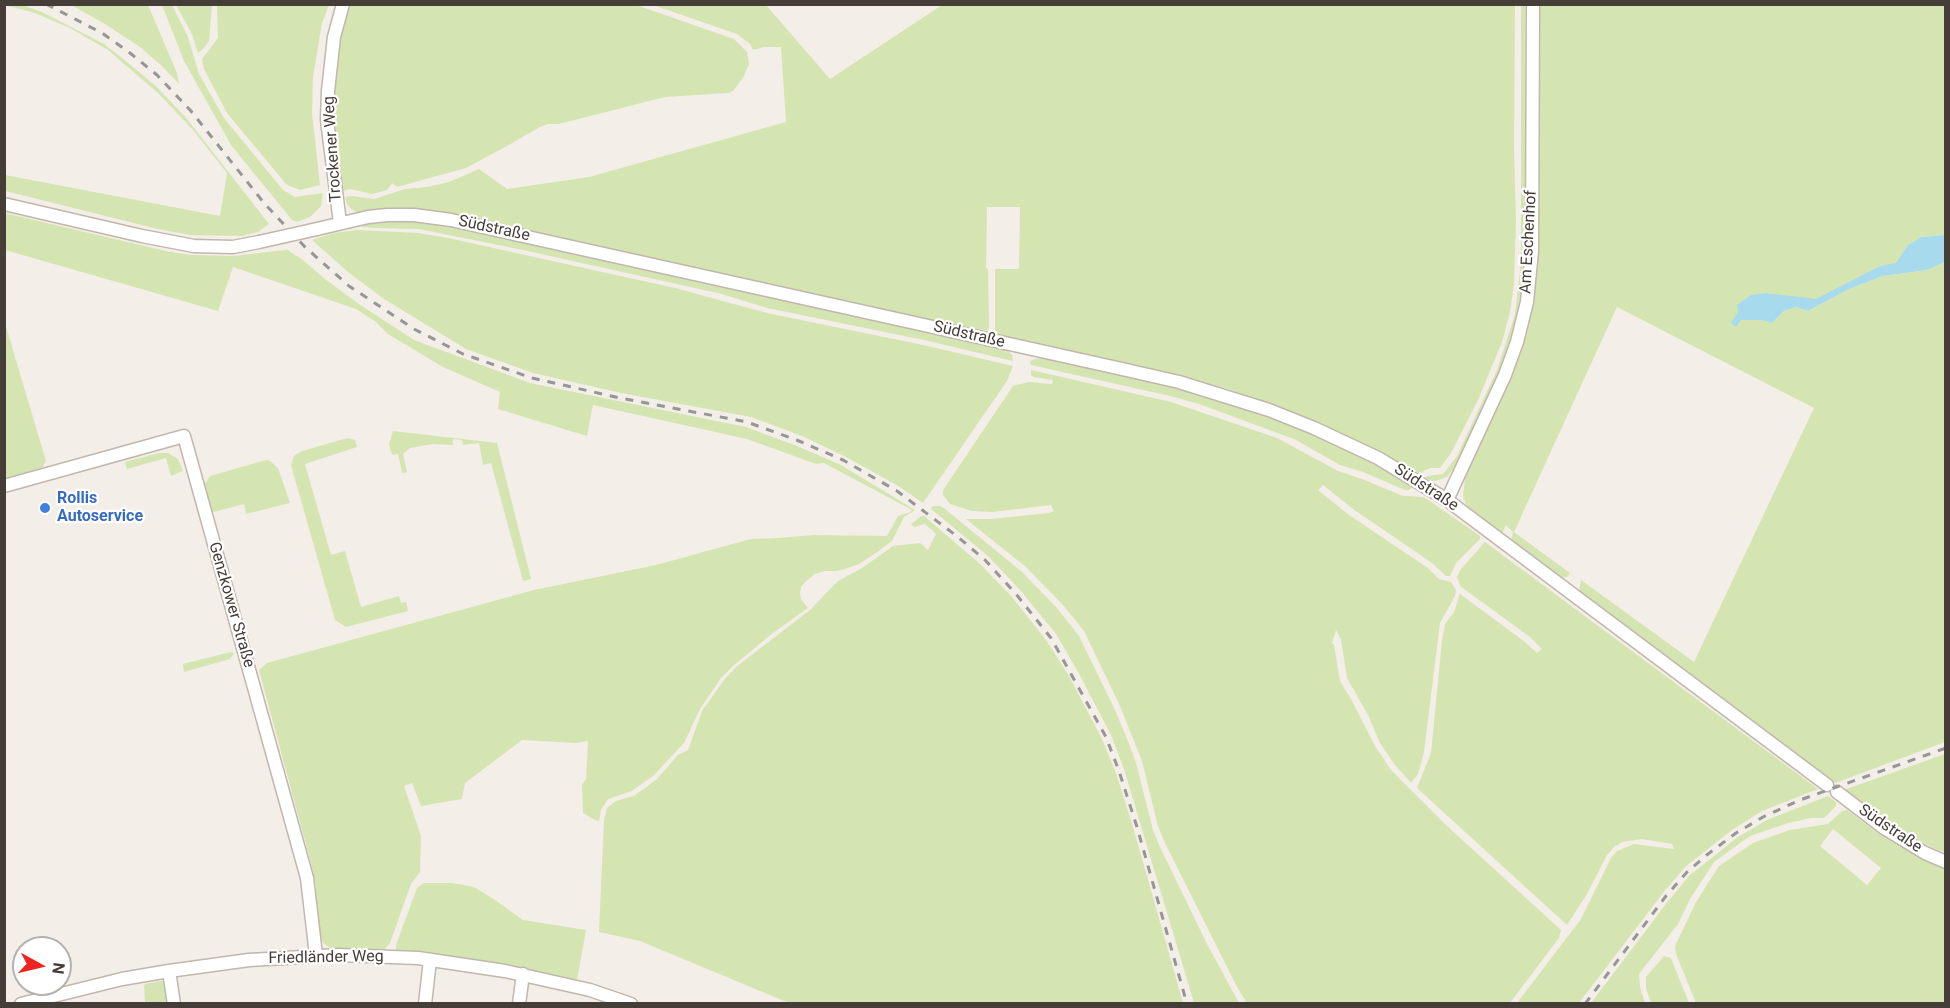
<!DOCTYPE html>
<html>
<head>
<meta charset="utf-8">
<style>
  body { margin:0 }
  #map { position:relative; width:1950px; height:1008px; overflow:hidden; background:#f3eee7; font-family:Roboto,sans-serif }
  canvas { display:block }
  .frame { position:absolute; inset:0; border:6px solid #453d37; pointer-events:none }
  .north { position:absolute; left:12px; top:936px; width:60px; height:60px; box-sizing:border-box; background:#fff; border:2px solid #b5b1af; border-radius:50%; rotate:98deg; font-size:16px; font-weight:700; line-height:24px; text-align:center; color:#453d37 }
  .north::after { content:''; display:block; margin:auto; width:21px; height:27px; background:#ee2423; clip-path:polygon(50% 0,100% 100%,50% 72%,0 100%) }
</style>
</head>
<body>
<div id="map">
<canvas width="1950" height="1008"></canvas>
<div class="frame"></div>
<div class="north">N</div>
</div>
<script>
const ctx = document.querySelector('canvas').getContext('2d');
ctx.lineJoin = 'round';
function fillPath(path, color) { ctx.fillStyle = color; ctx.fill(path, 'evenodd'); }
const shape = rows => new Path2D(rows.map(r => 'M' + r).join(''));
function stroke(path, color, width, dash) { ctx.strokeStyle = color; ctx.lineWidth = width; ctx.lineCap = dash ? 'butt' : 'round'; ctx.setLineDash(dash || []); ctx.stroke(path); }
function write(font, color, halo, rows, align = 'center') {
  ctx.font = font + ' Roboto,sans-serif'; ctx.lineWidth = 4.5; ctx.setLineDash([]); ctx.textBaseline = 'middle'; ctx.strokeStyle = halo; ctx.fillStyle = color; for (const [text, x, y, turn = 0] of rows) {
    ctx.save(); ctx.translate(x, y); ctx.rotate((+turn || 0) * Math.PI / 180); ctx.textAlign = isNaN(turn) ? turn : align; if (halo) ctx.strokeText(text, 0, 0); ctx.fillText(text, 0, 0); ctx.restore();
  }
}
const green = shape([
  [74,4,148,5,177,73,179,84,161,65,140,47,105,24,73,6],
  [5,5,22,5,42,12,104,44,127,62,158,88,187,119,269,224,258,232,242,236,190,235,158,229,5,191,5,175,220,216,227,173,194,131,159,94,108,50,70,28,35,13],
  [162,5,172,5,188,37,199,74,224,118,283,190,295,197,323,193,321,206,310,217,297,222,292,220,231,145,184,61],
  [176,5,212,5,209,41,204,48,198,53,192,34],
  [217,5,329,5,322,23,313,77,312,113,320,185,300,190,287,185,227,113,204,69,202,59,218,38],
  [349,5,636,5,734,39,747,52,749,64,743,78,733,91,728,93,665,97,559,124,548,124,540,127,507,146,466,168,397,187,392,183,387,190,372,194,350,189,343,191,334,119,333,87,339,38],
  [653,5,766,5,830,79,942,5,1515,5,1514,149,1516,220,1514,284,1510,312,1502,342,1478,400,1451,453,1440,468,1431,468,1425,470,1419,475,1380,453,1317,423,1229,389,1181,376,1000,336,995,330,995,269,1019,269,1020,207,987,207,986,268,988,269,989,326,988,330,983,333,454,215,357,212,351,209,347,204,345,197,352,196,374,199,405,189,427,187,449,182,479,169,507,189,589,177,786,122,781,47,764,47,753,50,750,44,737,34],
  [1521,5,1525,5,1525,267,1523,294,1511,344,1501,371,1455,467,1447,477,1435,481,1429,480,1425,478,1427,476,1443,474,1457,456,1497,370,1515,314,1521,262],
  [1538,5,1945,5,1946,232,1944,235,1921,237,1908,245,1896,264,1880,266,1816,300,1766,293,1741,320,1761,320,1772,323,1784,311,1796,307,1808,311,1849,289,1883,276,1927,270,1945,262,1945,742,1835,783,1579,591,1581,580,1694,662,1814,408,1617,307,1514,532,1570,573,1567,577,1561,578,1511,540,1513,532,1506,525,1502,533,1473,512,1466,504,1463,496,1465,478,1470,462,1512,376,1523,344,1533,303],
  [4,213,170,252,192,255,233,256,286,250,286,249,303,260,325,279,359,304,414,340,530,383,746,427,797,446,841,465,915,510,904,517,892,541,876,553,859,564,845,569,836,571,825,571,815,574,805,582,801,587,800,593,801,599,808,608,773,633,734,665,721,678,700,709,684,743,654,775,632,791,608,799,601,810,599,821,595,820,583,813,582,785,586,779,588,741,576,743,522,740,465,783,462,799,421,806,412,783,404,786,421,836,420,872,411,884,390,943,384,950,330,948,323,943,319,931,316,914,316,886,311,863,259,670,267,663,534,590,656,565,751,539,778,538,814,535,887,536,898,516,910,512,912,510,824,463,816,464,747,439,593,405,587,436,498,409,500,392,443,367,388,334,376,322,356,309,233,267,218,311,5,250],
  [388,220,412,220,450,225,1005,348,1012,355,1013,361,924,340,767,308,722,294,523,250,419,229,377,228,362,227,361,225],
  [357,230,418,233,448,238,675,288,767,313,923,345,1013,366,1007,381,923,503,900,487,846,457,802,436,751,417,621,393,533,373,466,349,384,299,348,272,312,240,334,233],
  [4,320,46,461,42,468,5,478],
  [1044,357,1178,387,1267,415,1353,452,1414,486,1409,490,1405,490,1363,472,1340,465,1294,439,1199,404,1170,396,1031,365,1030,362,1032,360],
  [1031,370,1171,402,1277,438,1338,471,1362,479,1403,496,1424,497,1480,536,1480,539,1456,563,1450,576,1446,576,1432,563,1353,509,1323,485,1318,490,1349,515,1428,568,1439,579,1451,582,1456,590,1455,596,1440,623,1424,752,1418,774,1411,783,1395,765,1380,743,1368,715,1347,678,1341,640,1336,630,1332,643,1334,645,1340,681,1351,699,1375,746,1391,770,1447,826,1561,930,1559,938,1510,1003,1247,1003,1237,987,1165,843,1158,826,1142,761,1120,706,1084,631,1063,605,1026,567,966,519,991,519,1049,513,1054,511,1051,505,992,512,972,511,950,504,943,495,943,490,1013,386,1029,382,1052,384,1053,380,1034,377,1031,375],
  [393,431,497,443,531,579,523,581,491,463,483,465,479,443,463,445,462,440,453,439,453,445,432,444,410,448,403,454,407,472,404,473,402,472,398,454,392,455,389,444],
  [348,438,355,440,357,447,305,464,331,555,345,551,361,607,399,596,401,603,406,602,408,611,346,627,335,620,291,465,294,456,302,451],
  [159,453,168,453,178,459,183,471,171,476,166,458,127,469,125,462],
  [266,460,270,461,278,468,290,503,246,514,244,504,210,513,203,487,210,476],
  [933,506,940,506,945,509,1021,571,1057,608,1079,636,1115,710,1128,741,1136,763,1153,830,1159,845,1207,944,1239,1003,1194,1003,1124,769,1111,735,1077,670,1056,634,1020,590,988,556,931,509],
  [923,515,980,564,1012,597,1046,640,1068,674,1102,739,1116,773,1133,827,1183,1003,789,1003,640,941,599,932,604,820,607,808,616,801,634,796,657,779,678,755,688,750,702,711,724,680,736,667,810,610,838,581,862,568,893,546,920,543,928,550,936,534,925,524,914,527,911,524],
  [1485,542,1818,789,1762,811,1732,830,1685,867,1663,893,1579,1003,1517,1003,1581,919,1611,858,1617,851,1634,844,1674,849,1672,844,1642,839,1622,842,1614,847,1607,855,1587,894,1567,925,1417,788,1431,753,1442,640,1445,624,1454,612,1460,594,1525,642,1537,653,1542,649,1530,637,1460,586,1457,577,1461,569],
  [231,652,234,653,230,659,184,672,183,664],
  [1945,754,1945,852,1933,848,1888,822,1844,790],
  [1828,796,1836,802,1836,806,1824,818,1811,818,1788,823,1750,836,1714,862,1690,899,1678,924,1639,974,1640,987,1645,1003,1591,1003,1669,900,1690,875,1738,837,1767,820],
  [1847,810,1879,834,1917,857,1945,870,1945,1003,1696,1003,1676,954,1675,946,1696,902,1719,866,1753,843,1790,830,1828,824,1842,811],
  [1833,829,1881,868,1867,885,1820,846],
  [424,883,452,883,474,887,495,900,523,920,586,930,577,980,503,965,431,954,396,951,396,945,417,888],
  [1664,956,1671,958,1689,1003,1651,1003,1646,988,1646,977],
  [166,980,170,1003,145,1003,144,986,145,984]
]);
const water = shape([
  [1945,232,1945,262,1927,270,1883,276,1849,289,1808,311,1796,307,1784,311,1772,323,1761,320,1741,320,1736,327,1731,323,1738,312,1737,305,1751,295,1766,293,1816,299,1880,266,1896,263,1908,245,1921,237,1944,235]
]);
const minor = shape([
  [4,204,142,236,194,246,233,247,259,242],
  [340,223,327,120,328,91,334,37,343,4],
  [317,229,368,217,387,215,414,215,451,220,1122,369,1179,382,1269,410,1314,428,1378,458,1447,500,1827,785],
  [4,486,184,436,307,878,316,955],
  [1447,500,1505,375,1517,342,1527,302,1532,251,1533,4],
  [1837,792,1884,828,1925,853,1946,862],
  [169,971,174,1004],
  [21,1004,122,979,169,971,249,960,339,955,418,958,505,971,590,990,631,1004],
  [425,1004,430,960],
  [519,1004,523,974]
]);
const rail = shape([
  [46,4,102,33,130,53,157,75,191,111,264,203,305,247,349,286,414,329,463,354,532,378,620,398,747,422,799,441,843,460,897,491,958,537,985,560,1016,594,1051,638,1106,737,1119,771,1137,827,1187,1004],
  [1585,1004,1666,896,1687,872,1708,854,1736,833,1763,817,1800,800,1946,748]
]);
const minorBridge = shape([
  [259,242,317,229]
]);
const markers = [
  [45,508,6,"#3f7fe0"]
];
const streetNames = [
  ["Trockener Weg",333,149,-94],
  ["Südstraße",494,229,12],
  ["Am Eschenhof",1529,242,-87],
  ["Südstraße",969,335,13],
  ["Südstraße",1426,488,33],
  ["Genzkower Straße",231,605,74],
  ["Südstraße",1890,829,34],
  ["Friedländer Weg",326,958,-1]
];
const shopNames = [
  ["Rollis",57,499],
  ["Autoservice",57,517]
];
fillPath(green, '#d5e5b2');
fillPath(water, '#a7daec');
stroke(minor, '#c1b7ad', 15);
stroke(minor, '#fff', 12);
stroke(rail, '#969696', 3, [8, 8]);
stroke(minorBridge, '#c1b7ad', 15, []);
stroke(minorBridge, '#fff', 12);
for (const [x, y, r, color] of markers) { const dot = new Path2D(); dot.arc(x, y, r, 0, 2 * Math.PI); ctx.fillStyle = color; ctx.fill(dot); stroke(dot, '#fff', 2); }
write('16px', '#453d37', '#fff', streetNames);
write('bold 16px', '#366cbe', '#fff', shopNames, 'left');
</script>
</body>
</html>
